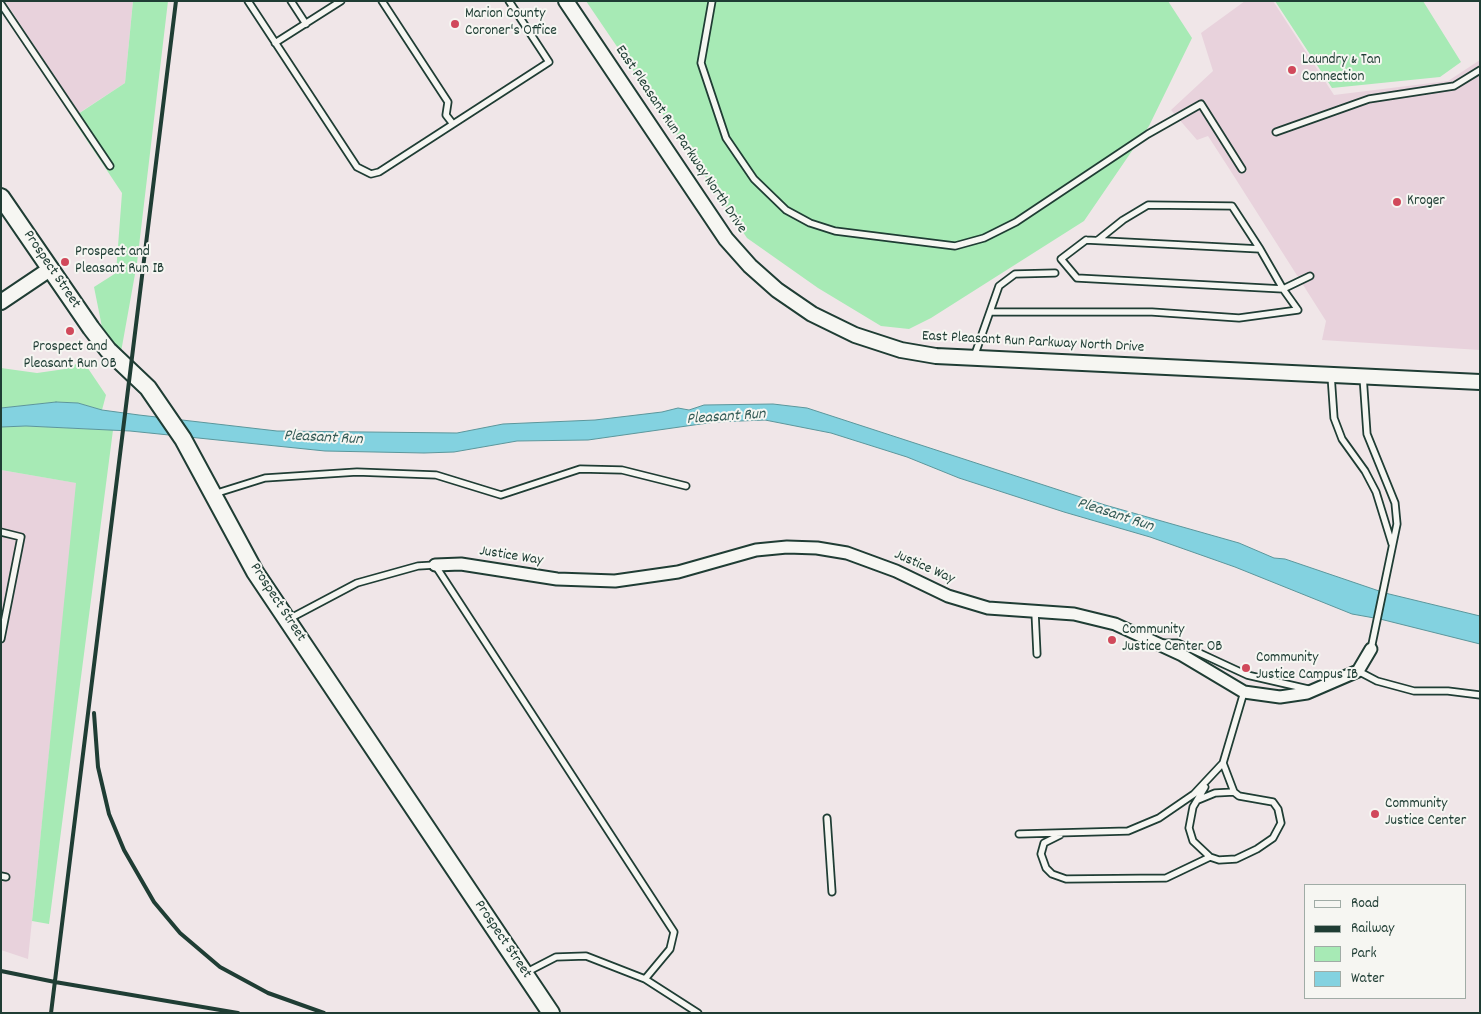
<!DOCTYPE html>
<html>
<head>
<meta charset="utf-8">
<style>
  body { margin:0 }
  #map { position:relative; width:1481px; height:1014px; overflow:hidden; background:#f0e6e8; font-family:Dekko,sans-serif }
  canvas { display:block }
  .frame { position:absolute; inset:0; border:2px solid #1f3d34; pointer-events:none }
  .legend { position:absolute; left:1304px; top:884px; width:162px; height:115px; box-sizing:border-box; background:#f6f6f2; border:1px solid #a0aca6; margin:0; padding:6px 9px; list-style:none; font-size:15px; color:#1f3d34 }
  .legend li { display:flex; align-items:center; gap:10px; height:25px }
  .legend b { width:25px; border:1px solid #a0aca6 }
</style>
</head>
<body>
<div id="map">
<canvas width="1481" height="1014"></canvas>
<div class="frame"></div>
<ul class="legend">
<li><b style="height:6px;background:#f6f6f2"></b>Road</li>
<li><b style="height:6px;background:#1f3d34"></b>Railway</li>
<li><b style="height:14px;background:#a7eab5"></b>Park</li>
<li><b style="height:14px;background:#83d2e0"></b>Water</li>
</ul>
</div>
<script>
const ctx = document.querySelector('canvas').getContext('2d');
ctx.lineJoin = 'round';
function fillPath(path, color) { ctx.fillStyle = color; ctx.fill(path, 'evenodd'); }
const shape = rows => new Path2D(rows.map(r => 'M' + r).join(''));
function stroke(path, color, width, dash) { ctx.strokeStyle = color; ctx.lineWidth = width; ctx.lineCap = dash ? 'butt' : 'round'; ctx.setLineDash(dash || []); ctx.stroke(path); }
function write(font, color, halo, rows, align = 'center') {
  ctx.font = font + ' Dekko,sans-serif'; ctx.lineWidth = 4; ctx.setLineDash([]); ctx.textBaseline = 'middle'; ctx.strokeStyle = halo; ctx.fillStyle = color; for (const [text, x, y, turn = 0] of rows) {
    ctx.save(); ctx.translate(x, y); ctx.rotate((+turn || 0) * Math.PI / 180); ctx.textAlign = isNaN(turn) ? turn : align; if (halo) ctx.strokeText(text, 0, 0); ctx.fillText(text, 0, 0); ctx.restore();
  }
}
const built = shape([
  [5,1,133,1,125,83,79,113],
  [1245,1,1273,1,1334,95,1448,81,1480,60,1480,350,1322,340,1326,321,1230,170,1208,136,1197,140,1171,110,1213,71,1201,33],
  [1,470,77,483,28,959,1,950]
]);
const green = shape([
  [133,1,168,1,137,263,121,352,103,332,94,287,116,273,122,193,72,118,125,83],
  [586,1,1168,1,1192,38,1149,126,1084,221,931,318,909,329,881,326,818,288,747,238],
  [1275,1,1423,1,1461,62,1440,77,1332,88],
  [83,361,106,395,102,410,78,403,56,402,1,408,1,368,37,373,65,369],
  [26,426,113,430,49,924,32,921,76,483,1,470,1,427]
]);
const water = shape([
  [56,402,78,403,102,410,139,415,277,431,457,433,503,424,595,420,662,412,678,408,689,410,704,405,773,404,807,408,1105,505,1239,543,1274,558,1285,559,1385,593,1480,616,1480,644,1380,619,1352,614,1235,567,1150,537,1064,512,959,478,907,457,831,433,765,420,715,422,588,440,517,441,454,452,424,453,325,451,130,431,26,426,1,427,1,408,56,402]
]);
const service = shape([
  [248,1,357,167,371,174,379,172,549,62,509,1],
  [291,1,306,24],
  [382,1,448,102,446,115,453,124],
  [712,1,701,63,726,138,754,179,786,210,810,223,835,231,955,246,984,238,1016,222,1148,134,1201,104,1242,169],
  [1,4,110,166],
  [275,43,341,1],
  [1276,132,1369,99,1454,86,1480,70],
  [1086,240,1260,249,1283,289,1077,278,1061,259,1086,240],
  [1098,240,1123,220,1148,205,1232,206,1260,249],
  [990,312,1152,312,1239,318,1298,310,1283,289,1310,276],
  [974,357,999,286,1015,274,1055,273],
  [1331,375,1334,418,1342,439,1365,471,1376,492,1392,544],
  [1363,376,1367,434,1395,503,1397,524,1371,649],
  [214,494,265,478,357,472,436,475,501,495,580,469,622,470,686,486],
  [1,532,21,537,1,639],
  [1035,612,1037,654],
  [289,619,357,583,418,566,435,565,674,932,670,949,645,979,586,956,556,957,527,972],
  [1164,643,1178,643,1247,675,1308,689],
  [1358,671,1377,681,1414,691,1448,691,1480,695],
  [1205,787,1193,807,1189,828,1193,841,1210,857,1219,860,1236,859,1257,849,1273,838,1281,823,1278,809,1273,802,1239,796,1234,792,1223,763],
  [1198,800,1215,793,1234,792],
  [827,818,832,892],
  [1019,834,1128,831,1159,818,1194,794,1223,763,1244,692],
  [1060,835,1044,843,1041,854,1046,868,1052,874,1066,879,1166,878,1210,857],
  [1,876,6,877],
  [645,979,698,1013]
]);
const minor = shape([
  [435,565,461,564,557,579,615,581,678,572,756,550,787,547,817,548,847,553,896,571,948,596,988,608,1074,614,1115,624,1182,655,1244,692,1280,697,1307,693,1358,671,1371,649]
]);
const tertiary = shape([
  [566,1,726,239,750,266,777,290,812,314,855,335,901,350,936,356,1480,382],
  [1,302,50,269]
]);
const secondary = shape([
  [1,197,91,328,108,350,148,388,183,439,255,572,551,1013]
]);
const rail = shape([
  [94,713,98,767,109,814,124,850,154,902,180,933,220,967,268,993,324,1013],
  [1,971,55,982,238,1013],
  [51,1013,176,1]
]);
const markers = [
  [455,24,5,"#d1495b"],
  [1292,70,5,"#d1495b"],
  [1397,202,5,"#d1495b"],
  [65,262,5,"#d1495b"],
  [70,331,5,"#d1495b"],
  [1112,640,5,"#d1495b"],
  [1246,668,5,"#d1495b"],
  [1375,814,5,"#d1495b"]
];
const poiNames = [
  ["Marion County",465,15],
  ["Coroner's Office",465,32],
  ["Laundry & Tan",1302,61],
  ["Connection",1302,78],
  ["Kroger",1407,202],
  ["Prospect and",75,253],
  ["Pleasant Run IB",75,270],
  ["Prospect and",70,348,"center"],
  ["Pleasant Run OB",70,365,"center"],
  ["Community",1122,631],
  ["Justice Center OB",1122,648],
  ["Community",1256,659],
  ["Justice Campus IB",1256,676],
  ["Community",1385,805],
  ["Justice Center",1385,822]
];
const streetNames = [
  ["East Pleasant Run Parkway North Drive",680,140,56],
  ["Prospect Street",51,270,56],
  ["East Pleasant Run Parkway North Drive",1033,343,3],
  ["Justice Way",511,557,9],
  ["Justice Way",924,568,24],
  ["Prospect Street",277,603,57],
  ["Prospect Street",502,940,56]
];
const waterNames = [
  ["Pleasant Run",726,418,-4],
  ["Pleasant Run",323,439,3],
  ["Pleasant Run",1115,516,18]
];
fillPath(built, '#e8d2dc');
fillPath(green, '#a7eab5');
fillPath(water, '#83d2e0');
stroke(water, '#5b969b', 1);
stroke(service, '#1f3d34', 9);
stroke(minor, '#1f3d34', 15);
stroke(tertiary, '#1f3d34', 18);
stroke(secondary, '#1f3d34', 20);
stroke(service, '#f6f6f2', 5.5);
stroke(minor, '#f6f6f2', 11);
stroke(tertiary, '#f6f6f2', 14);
stroke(secondary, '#f6f6f2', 16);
stroke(rail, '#1f3d34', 4);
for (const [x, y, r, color] of markers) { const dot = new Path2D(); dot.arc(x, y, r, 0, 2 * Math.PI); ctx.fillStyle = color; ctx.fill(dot); stroke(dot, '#f6f6f2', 2); }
write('15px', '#1f3d34', '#f6f6f2', poiNames, 'left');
write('15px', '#1f3d34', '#f6f6f2', streetNames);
write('italic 16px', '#335b56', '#f6f6f2', waterNames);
</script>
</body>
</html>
